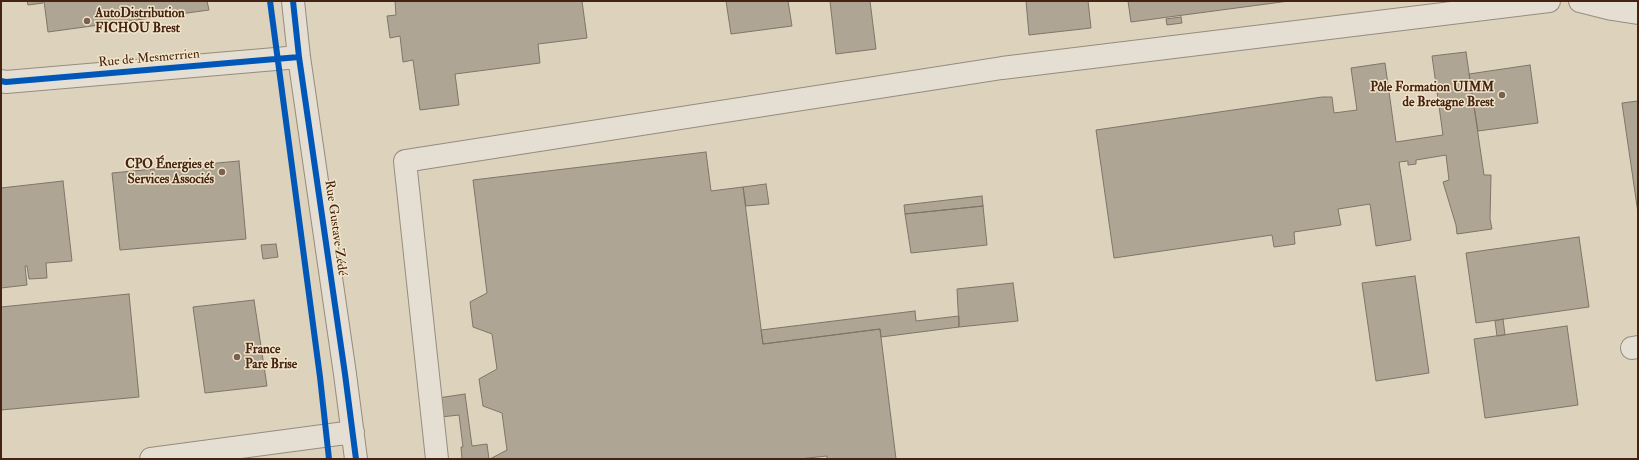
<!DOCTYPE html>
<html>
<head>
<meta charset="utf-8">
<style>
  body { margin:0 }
  #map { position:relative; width:1639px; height:460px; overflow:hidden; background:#ddd2bc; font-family:"IM FELL Double Pica",serif }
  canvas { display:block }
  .frame { position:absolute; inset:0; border:2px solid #442312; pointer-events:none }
</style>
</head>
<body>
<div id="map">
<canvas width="1639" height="460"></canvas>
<div class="frame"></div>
</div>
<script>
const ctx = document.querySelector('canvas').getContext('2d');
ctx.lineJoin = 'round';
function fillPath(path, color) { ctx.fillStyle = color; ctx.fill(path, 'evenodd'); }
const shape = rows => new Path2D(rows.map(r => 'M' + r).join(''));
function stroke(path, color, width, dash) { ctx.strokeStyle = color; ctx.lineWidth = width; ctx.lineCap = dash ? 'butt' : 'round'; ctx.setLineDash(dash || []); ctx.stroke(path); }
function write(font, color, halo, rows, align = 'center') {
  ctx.font = font + ' "IM FELL Double Pica",serif'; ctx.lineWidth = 3; ctx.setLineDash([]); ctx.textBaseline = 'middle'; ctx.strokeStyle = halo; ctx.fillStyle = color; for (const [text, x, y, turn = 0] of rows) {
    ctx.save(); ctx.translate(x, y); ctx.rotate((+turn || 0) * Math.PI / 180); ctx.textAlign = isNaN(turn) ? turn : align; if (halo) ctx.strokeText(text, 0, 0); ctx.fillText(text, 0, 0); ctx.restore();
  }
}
const building = shape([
  [27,1,43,1,43,3,28,5,27,1],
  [44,1,207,1,209,10,48,32,44,1],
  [395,1,582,1,587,38,538,44,540,63,455,74,459,105,420,110,413,60,403,62,400,36,390,38,387,16,396,15,395,1],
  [726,1,788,1,792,26,731,34,726,1],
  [830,1,870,1,876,49,836,54,830,1],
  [1026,1,1088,1,1091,28,1029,35,1026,1],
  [1128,1,1289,1,1131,22,1128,1],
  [1181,17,1182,23,1167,25,1166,19,1181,17],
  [1466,52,1484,175,1491,175,1490,219,1492,229,1457,234,1456,225,1443,182,1449,180,1446,155,1416,160,1416,164,1408,165,1408,161,1399,162,1411,240,1376,246,1370,204,1338,209,1341,225,1294,232,1295,244,1274,247,1272,235,1114,258,1096,130,1322,97,1332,97,1334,113,1357,110,1351,68,1385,63,1396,142,1443,135,1432,56,1466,52],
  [1530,65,1538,123,1478,131,1469,74,1530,65],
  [1638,101,1638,213,1622,103,1638,101],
  [706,152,711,191,743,187,763,344,880,329,896,459,827,459,827,456,799,459,490,459,507,450,502,413,483,406,479,379,497,369,492,334,473,327,470,302,487,293,473,180,706,152],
  [239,161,246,239,120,250,112,173,239,161],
  [63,181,72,261,46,263,47,278,29,279,27,266,25,266,27,285,1,288,1,188,63,181],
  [766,184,769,204,746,206,743,187,766,184],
  [982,196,983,206,905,214,904,205,982,196],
  [983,206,987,245,911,253,905,214,983,206],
  [1579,237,1589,307,1476,323,1466,253,1579,237],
  [276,244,278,257,263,259,261,245,276,244],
  [1415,276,1429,373,1376,381,1362,283,1415,276],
  [1013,283,1018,321,959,327,957,289,1013,283],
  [129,294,139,397,1,410,1,307,129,294],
  [254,300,267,386,205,393,193,307,254,300],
  [915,311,916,321,959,316,959,327,881,337,880,329,763,344,761,330,915,311],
  [1503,319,1505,335,1497,336,1495,321,1503,319],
  [1567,326,1578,405,1485,418,1474,339,1567,326],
  [465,394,472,446,487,444,489,459,462,459,461,447,463,447,459,415,441,417,438,398,465,394]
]);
const minor = shape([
  [293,1,299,57,345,374,356,459],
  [1580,1,1612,9,1638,13],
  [1,81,6,82,299,57],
  [1632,348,1638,347],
  [151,459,353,432],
  [437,459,405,161,1002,68,1549,1]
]);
const cycleway = shape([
  [270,1,320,377,329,459],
  [293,1,299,57,345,374,356,459],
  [1,81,6,82,299,57]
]);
const markers = [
  [87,21,4,"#7a604e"],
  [1502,95,4,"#7a604e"],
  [222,172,4,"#7a604e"],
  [237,357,4,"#7a604e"]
];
const poiNames = [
  ["AutoDistribution",95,14],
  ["FICHOU Brest",95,29],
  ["Pôle Formation UIMM",1494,88,"right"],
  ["de Bretagne Brest",1494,103,"right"],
  ["CPO Énergies et",214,165,"right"],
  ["Services Associés",214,180,"right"],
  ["France",245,350],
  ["Pare Brise",245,365]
];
const streetNames = [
  ["Rue de Mesmerrien",149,59,-5],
  ["Rue Gustave Zédé",335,228,82]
];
fillPath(building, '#afa595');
stroke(building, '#807467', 1);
stroke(minor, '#978c7d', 24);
stroke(minor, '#e4ded3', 22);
stroke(cycleway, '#0057b8', 6);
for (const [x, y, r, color] of markers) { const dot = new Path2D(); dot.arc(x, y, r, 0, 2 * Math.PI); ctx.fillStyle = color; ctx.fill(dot); stroke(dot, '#f2e5ca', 1.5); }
write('bold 13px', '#442312', '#f2e5ca', poiNames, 'left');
write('13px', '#442312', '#f2e5ca', streetNames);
</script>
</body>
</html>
